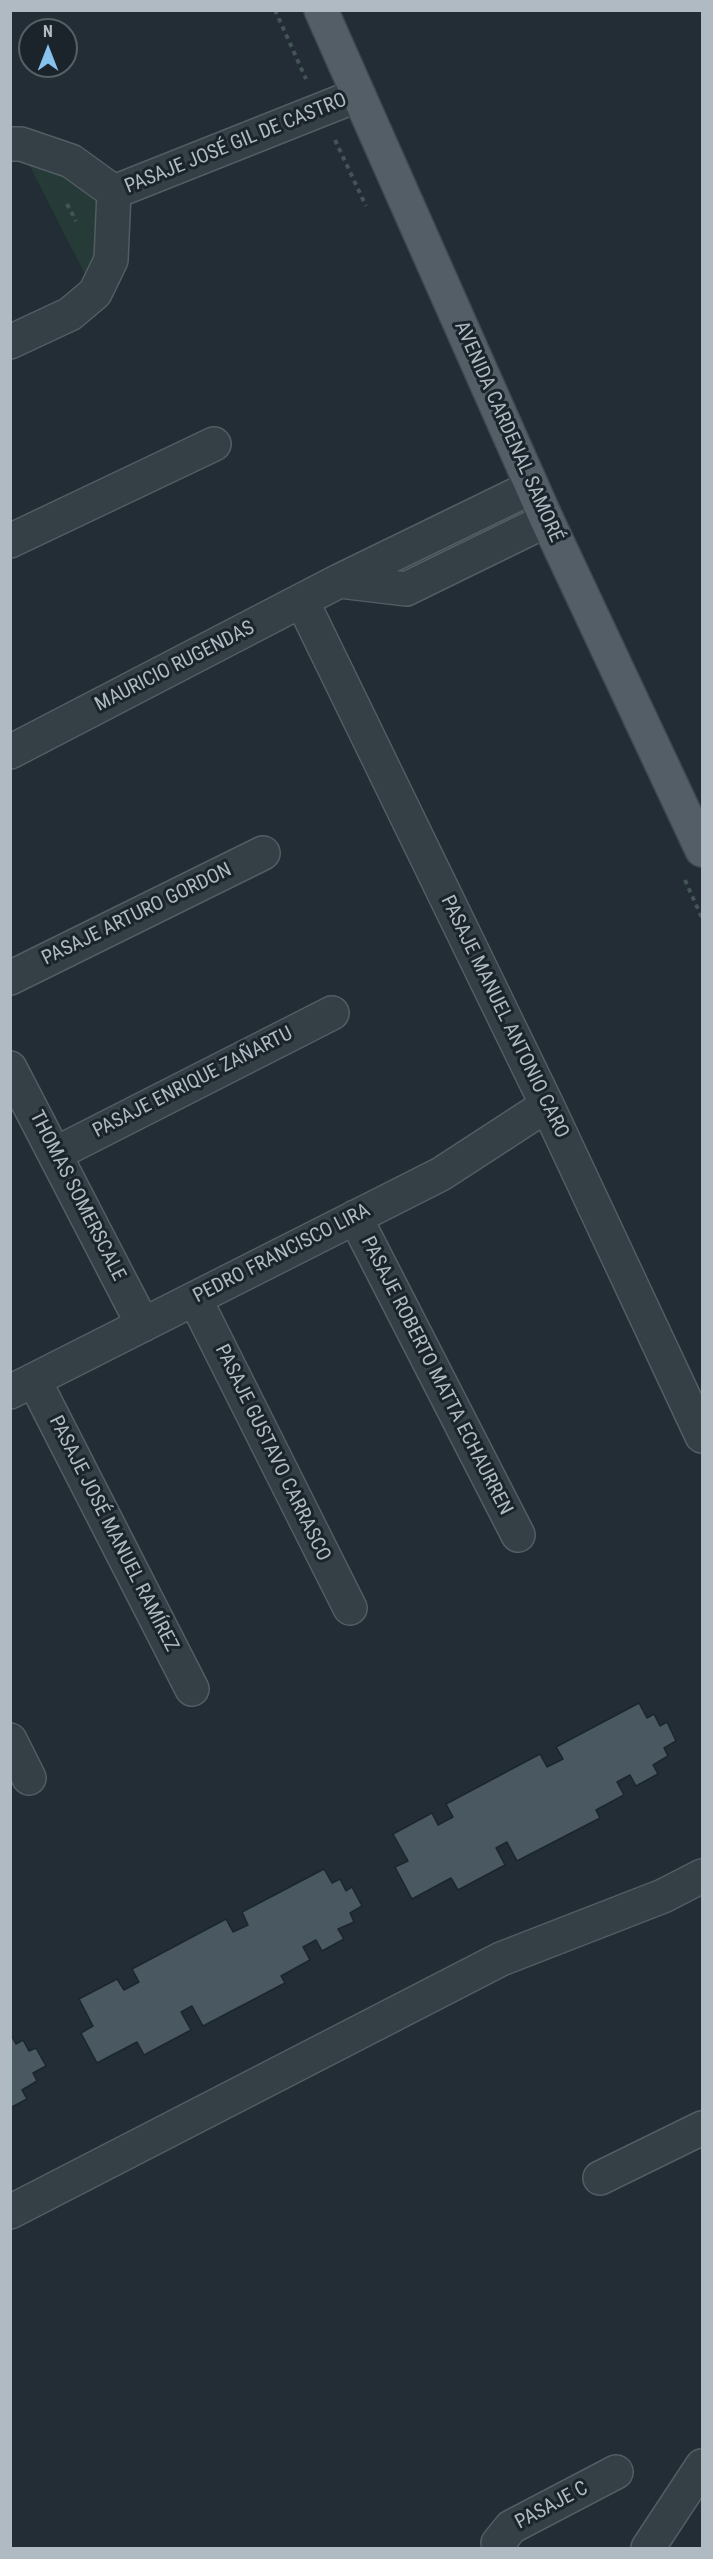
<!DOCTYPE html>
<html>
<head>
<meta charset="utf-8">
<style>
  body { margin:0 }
  #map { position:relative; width:713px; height:2559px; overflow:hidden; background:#222d35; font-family:"Roboto Condensed",sans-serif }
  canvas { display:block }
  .frame { position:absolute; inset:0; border:12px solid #afbac3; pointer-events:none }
  .north { position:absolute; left:18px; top:18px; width:60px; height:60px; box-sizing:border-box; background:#1a242a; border:2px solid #566067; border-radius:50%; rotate:0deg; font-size:16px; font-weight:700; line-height:24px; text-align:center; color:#afbac3 }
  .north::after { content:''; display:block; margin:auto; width:21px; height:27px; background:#88c2ef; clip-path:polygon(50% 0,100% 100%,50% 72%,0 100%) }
</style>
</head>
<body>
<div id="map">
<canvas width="713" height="2559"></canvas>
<div class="frame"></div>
<div class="north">N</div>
</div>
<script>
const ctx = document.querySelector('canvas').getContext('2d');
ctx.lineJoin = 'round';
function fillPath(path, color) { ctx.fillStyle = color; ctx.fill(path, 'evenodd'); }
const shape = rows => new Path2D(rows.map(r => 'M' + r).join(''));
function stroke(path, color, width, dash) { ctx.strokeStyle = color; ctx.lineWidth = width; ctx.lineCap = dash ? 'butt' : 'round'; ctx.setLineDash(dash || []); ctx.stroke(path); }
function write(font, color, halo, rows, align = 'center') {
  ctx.font = font + ' "Roboto Condensed",sans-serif'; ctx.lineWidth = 6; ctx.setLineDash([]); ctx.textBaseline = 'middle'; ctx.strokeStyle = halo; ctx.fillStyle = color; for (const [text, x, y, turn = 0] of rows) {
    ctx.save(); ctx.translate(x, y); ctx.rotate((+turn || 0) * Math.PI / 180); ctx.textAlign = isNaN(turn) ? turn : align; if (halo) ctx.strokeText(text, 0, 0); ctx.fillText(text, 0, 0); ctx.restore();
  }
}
const green = shape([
  [25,157,68,166,107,210,90,284]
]);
const building = shape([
  [639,1703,647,1718,654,1714,660,1726,667,1722,676,1741,664,1748,668,1756,653,1765,658,1774,636,1786,630,1775,617,1782,624,1795,596,1810,600,1818,517,1861,507,1842,496,1848,505,1865,458,1890,451,1878,412,1899,395,1867,408,1861,393,1834,432,1813,438,1825,453,1817,446,1804,540,1754,547,1767,563,1759,556,1747,639,1703],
  [324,1869,332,1883,340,1879,346,1891,352,1887,362,1906,350,1913,354,1922,338,1929,344,1939,322,1951,316,1940,303,1947,310,1960,281,1976,285,1983,203,2026,192,2006,181,2012,191,2030,144,2055,137,2042,97,2063,81,2033,93,2026,79,1999,117,1979,124,1990,139,1982,132,1969,226,1919,233,1932,248,1925,242,1912,324,1869],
  [10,2033,16,2044,23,2040,29,2051,36,2048,46,2066,33,2073,37,2081,22,2090,27,2099,10,2108,10,2033]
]);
const path = shape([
  [275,10,306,79],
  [335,140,366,206],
  [67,204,76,221],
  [685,880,702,918]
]);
const minor = shape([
  [10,144,21,144,71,161,114,192],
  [114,192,358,95],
  [10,342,70,314,95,293,111,260,114,192],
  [10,541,214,444],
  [339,581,406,589,547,520],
  [302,601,547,1105,702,1436],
  [10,752,339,581,532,487],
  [10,978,263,853],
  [10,1068,143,1325],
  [55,1154,332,1013],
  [355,1217,518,1535],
  [195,1299,350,1608],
  [34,1380,192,1689],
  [10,1392,441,1174,547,1105],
  [10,1740,29,1778],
  [600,2178,702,2128],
  [10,2212,501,1959,663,1896,702,1876],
  [501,2548,498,2543,511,2527,616,2472],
  [648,2548,702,2466]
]);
const major = shape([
  [321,10,547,520,702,850]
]);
const streetNames = [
  ["PASAJE JOSÉ GIL DE CASTRO",236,144,-22],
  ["AVENIDA CARDENAL SAMORÉ",508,432,66],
  ["MAURICIO RUGENDAS",175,667,-27],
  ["PASAJE ARTURO GORDON",137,915,-26],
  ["PASAJE MANUEL ANTONIO CARO",504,1017,64],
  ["PASAJE ENRIQUE ZAÑARTU",193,1083,-27],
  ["THOMAS SOMERSCALE",77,1196,63],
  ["PEDRO FRANCISCO LIRA",282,1254,-27],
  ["PASAJE ROBERTO MATTA ECHAURREN",436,1376,63],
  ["PASAJE GUSTAVO CARRASCO",272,1453,64],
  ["PASAJE JOSÉ MANUEL RAMÍREZ",113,1534,63],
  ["PASAJE C",552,2506,-28]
];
fillPath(green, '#263a37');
fillPath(building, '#4a5861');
stroke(building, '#1c262d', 1.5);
stroke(minor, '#525d64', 36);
stroke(major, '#3e4850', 36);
stroke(path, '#435554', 4, [4.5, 4.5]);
stroke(minor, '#353f46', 33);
stroke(major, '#535e66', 33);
write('20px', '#afbac3', '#1a242a', streetNames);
</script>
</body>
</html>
